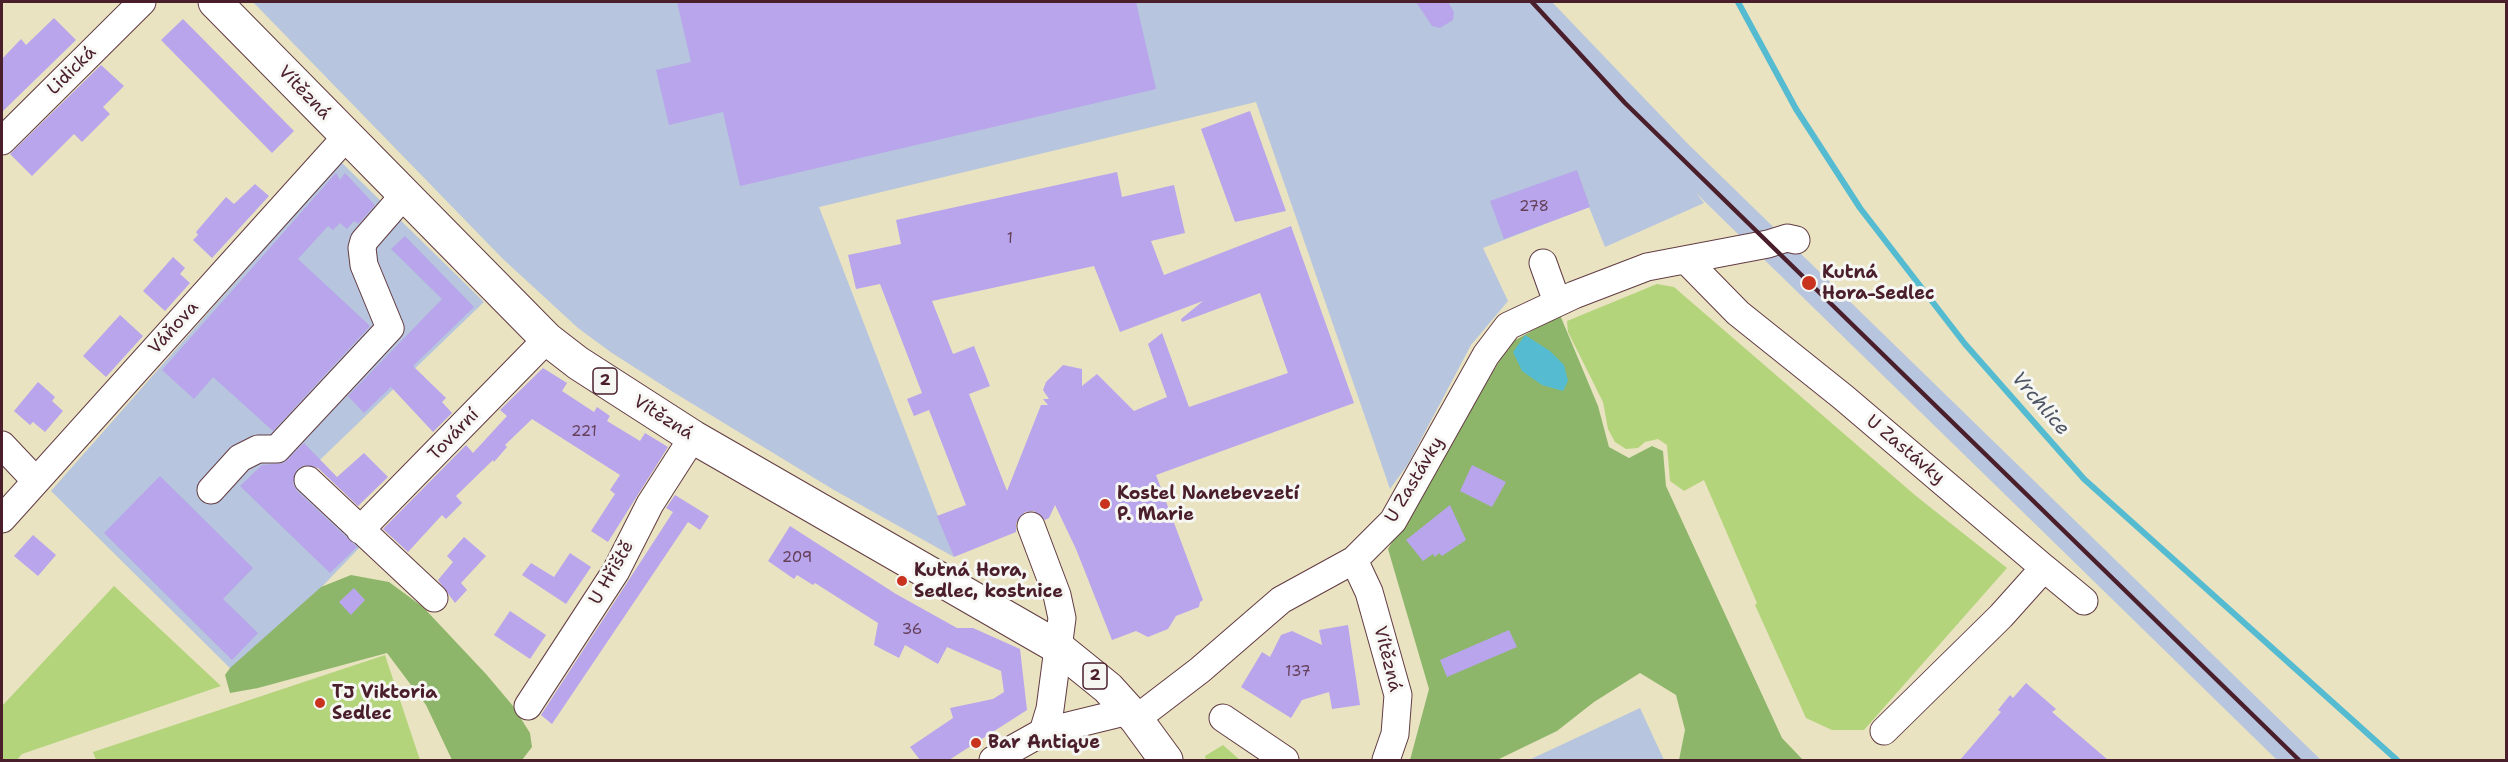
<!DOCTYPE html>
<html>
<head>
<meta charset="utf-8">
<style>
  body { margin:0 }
  #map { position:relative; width:2508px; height:762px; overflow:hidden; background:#e9e3c2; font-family:"Shantell Sans",sans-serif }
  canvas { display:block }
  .frame { position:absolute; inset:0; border:3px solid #4a1f2b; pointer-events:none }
</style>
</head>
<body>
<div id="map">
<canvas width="2508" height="762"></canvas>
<div class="frame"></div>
</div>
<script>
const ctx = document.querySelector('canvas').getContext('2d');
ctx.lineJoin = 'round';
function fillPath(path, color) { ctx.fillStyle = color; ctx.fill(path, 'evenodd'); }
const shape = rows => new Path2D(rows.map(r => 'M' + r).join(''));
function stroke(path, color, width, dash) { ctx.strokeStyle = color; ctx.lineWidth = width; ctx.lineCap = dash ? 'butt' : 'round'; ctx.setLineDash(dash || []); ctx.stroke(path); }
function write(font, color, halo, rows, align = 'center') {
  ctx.font = font + ' "Shantell Sans",sans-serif'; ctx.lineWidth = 6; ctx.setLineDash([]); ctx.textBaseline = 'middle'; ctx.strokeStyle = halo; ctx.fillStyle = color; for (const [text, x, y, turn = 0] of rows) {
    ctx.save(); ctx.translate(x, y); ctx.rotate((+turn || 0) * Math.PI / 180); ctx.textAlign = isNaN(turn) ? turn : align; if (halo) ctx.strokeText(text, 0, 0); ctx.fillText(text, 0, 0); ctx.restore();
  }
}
const industrial = shape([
  [253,2,1552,2,1687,143,2321,760,2277,760,1696,193,1704,203,1605,247,1589,207,1483,248,1508,301,1471,345,1408,464,1390,489,1256,102,819,207,954,557,834,490,673,392,612,353,578,328,503,259],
  [341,162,484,302,298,481,362,545,237,675,51,491],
  [1640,708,1664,760,1529,760]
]);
const green = shape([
  [1657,284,1674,287,1916,496,2007,568,1864,730,1832,730,1806,718,1755,605,1757,603,1704,480,1684,491,1670,481,1667,445,1658,439,1645,442,1638,448,1626,449,1615,442,1608,429,1603,402,1568,332,1567,321],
  [114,586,221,686,22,754,17,760,2,760,2,706],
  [385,655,420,760,96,760,93,752],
  [1223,745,1240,760,1206,760,1205,756]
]);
const forest = shape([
  [1560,315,1598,406,1609,447,1629,458,1652,446,1663,451,1666,486,1782,738,1803,760,1679,760,1685,730,1676,695,1640,673,1594,702,1557,731,1497,760,1410,760,1429,689,1388,549,1510,343],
  [351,575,389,582,423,607,486,674,513,706,530,733,532,747,522,760,452,760,426,705,387,653,258,688,230,693,225,675,230,668,321,587]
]);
const water = shape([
  [1525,335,1550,351,1564,365,1568,381,1563,391,1542,385,1522,371,1513,352]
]);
const stream = shape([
  [1738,2,1796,109,1860,208,1965,344,2084,479,2397,760]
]);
const building = shape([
  [677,2,1136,2,1156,89,740,186,723,112,669,125,656,70,691,62],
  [1416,2,1448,2,1454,12,1453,20,1440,28,1432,26],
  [54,18,76,40,2,112,2,59,21,39,26,45],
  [183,19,294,131,272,153,161,40],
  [101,65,124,86,103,107,110,114,82,142,74,134,32,176,10,154],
  [1250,111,1286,211,1235,222,1201,129],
  [1577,170,1590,207,1504,239,1490,201],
  [1117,172,1122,197,1174,185,1185,233,1151,241,1164,275,1291,226,1354,403,1156,475,1203,600,1200,602,1199,607,1176,616,1168,629,1148,637,1136,631,1112,640,1076,549,1055,505,1049,518,1045,520,1034,511,1025,512,1016,523,1016,532,954,557,937,516,966,505,929,410,914,416,907,399,922,393,880,284,856,289,848,255,901,244,896,220],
  [1094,266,1120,332,1203,301,1181,319,1182,322,1260,293,1288,373,1189,407,1162,333,1148,344,1167,397,1134,411,1097,374,1082,386,1082,369,1063,365,1046,382,1043,390,1049,399,1043,399,1048,405,1041,405,1007,491,969,394,990,386,974,346,953,354,932,301],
  [336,173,340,180,345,173,375,205,358,224,354,221,347,229,340,223,333,230,328,226,298,259,370,326,273,431,213,377,194,399,162,370],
  [255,184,269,196,212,258,193,240,198,235,196,232,226,197,234,204],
  [405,236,474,307,413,366,446,398,442,402,452,413,433,432,391,387,364,413,348,396,442,299,391,249],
  [173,257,185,268,180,274,190,283,165,311,143,291],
  [120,315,143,336,106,377,83,356],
  [543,368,567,383,562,391,594,412,597,407,610,416,607,421,640,441,645,433,668,447,608,542,591,531,615,494,610,490,620,475,532,419,505,445,507,447,494,462,493,460,456,496,462,503,446,519,442,515,408,552,383,529,466,445,473,453,507,416,500,410],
  [38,382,55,397,52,401,63,411,45,432,33,422,30,425,14,411],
  [304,443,337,477,364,453,388,477,358,506,318,468,304,465,296,470,293,484,297,491,357,547,330,573,240,486,262,465,284,463],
  [1472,465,1506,482,1492,507,1460,491],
  [160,476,253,568,223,599,258,633,232,660,104,533],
  [675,495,709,516,700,530,688,522,552,724,541,715,673,512,666,508],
  [1450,505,1466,540,1442,556,1439,553,1435,557,1433,554,1423,561,1406,540],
  [790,526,896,594,957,628,973,628,1020,649,1027,710,949,760,920,760,910,747,953,718,950,708,993,699,1004,692,1001,671,947,647,938,664,905,645,899,658,874,645,878,623,815,583,813,585,797,575,794,579,768,561],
  [33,535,56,555,38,576,14,556],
  [464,537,486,556,461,583,467,590,455,603,438,580,453,562,447,556],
  [570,553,591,567,566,604,522,575,531,563,554,577],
  [354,588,365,600,351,615,339,602],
  [510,611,546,635,530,659,494,635],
  [1348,625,1360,705,1332,709,1329,692,1302,700,1291,718,1241,687,1262,652,1270,657,1281,635,1292,631,1322,645,1319,630],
  [1509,630,1517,647,1447,677,1440,660],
  [2026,683,2056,709,2052,712,2108,760,1960,760,2001,712,1998,710,2010,695,2013,698]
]);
const minor = shape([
  [2,141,142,2],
  [1686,260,1738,313,1843,397,2044,568,2001,616,1884,731],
  [1543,263,1557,302],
  [2,445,36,481],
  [308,480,434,598],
  [211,490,240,458,258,449,277,449,390,328,364,265,362,248,364,241,404,195],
  [2,519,347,136],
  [1031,526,1057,595,1062,618,1050,709,1043,732],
  [360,530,547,339],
  [1354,560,1369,592,1398,695,1395,734,1386,760],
  [2044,568,2084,601],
  [528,706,616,571,650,504,693,437],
  [1223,718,1285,760],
  [1136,719,1200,670,1281,600,1354,560,1393,521,1486,355,1508,326,1574,295,1647,267,1768,244,1787,238,1796,240],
  [993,760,1043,732,1129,711]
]);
const major = shape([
  [215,2,547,339,578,363,693,437,1056,646,1108,688,1136,719,1166,760]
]);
const rail = shape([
  [1532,2,1625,103,2299,760]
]);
const markers = [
  [1809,283,8,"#c8321e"],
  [1105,504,6,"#c8321e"],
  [902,581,6,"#c8321e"],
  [320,703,6,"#c8321e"],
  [976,743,6,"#c8321e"]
];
const numberNames = [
  ["278",1534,207],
  ["1",1010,239],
  ["221",584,432],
  ["209",797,558],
  ["36",912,630],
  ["137",1298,672]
];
const shields = [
  [605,381,24],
  [1095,676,24]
];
const shieldNames = [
  ["2",605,381],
  ["2",1095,676]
];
const streetNames = [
  ["Lidická",72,71,-45],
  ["Vítězná",304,93,46],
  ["Váňova",174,328,-48],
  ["Vítězná",663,418,32],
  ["Tovární",454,435,-46],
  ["U Zastávky",1905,450,40],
  ["U Zastávky",1415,480,-59],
  ["U Hřiště",612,573,-60],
  ["Vítězná",1387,659,76]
];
const poiNames = [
  ["Kutná",1822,273],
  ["Hora-Sedlec",1822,294],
  ["Kostel Nanebevzetí",1117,494],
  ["P. Marie",1117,515],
  ["Kutná Hora,",914,571],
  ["Sedlec, kostnice",914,592],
  ["TJ Viktoria",332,693],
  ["Sedlec",332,714],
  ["Bar Antique",988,743]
];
const waterNames = [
  ["Vrchlice",2040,404,49]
];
fillPath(industrial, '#b7c5de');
fillPath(green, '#b3d47b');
fillPath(forest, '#8eb66b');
fillPath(water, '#54bbd1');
stroke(stream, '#54bbd1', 6);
fillPath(building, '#b8a5eb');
stroke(minor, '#623c42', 29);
stroke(major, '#623c42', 35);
stroke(minor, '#fff', 27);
stroke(major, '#fff', 33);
stroke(rail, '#4a1f2b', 4.5);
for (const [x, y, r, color] of markers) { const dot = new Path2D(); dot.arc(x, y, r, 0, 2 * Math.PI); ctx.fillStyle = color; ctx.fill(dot); stroke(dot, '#f6f6f2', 2); }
write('15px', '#66405b', null, numberNames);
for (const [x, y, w] of shields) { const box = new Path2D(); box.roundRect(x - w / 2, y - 13, w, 26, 4.5); ctx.fillStyle = '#f6f6f2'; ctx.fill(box); stroke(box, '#4a1f2b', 1.5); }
write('bold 16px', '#4a1f2b', null, shieldNames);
write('18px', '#4a1f2b', '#f6f6f2', streetNames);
write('bold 18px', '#4a1f2b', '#f6f6f2', poiNames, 'left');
write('italic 20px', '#4e5665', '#f6f6f2', waterNames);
</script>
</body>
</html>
